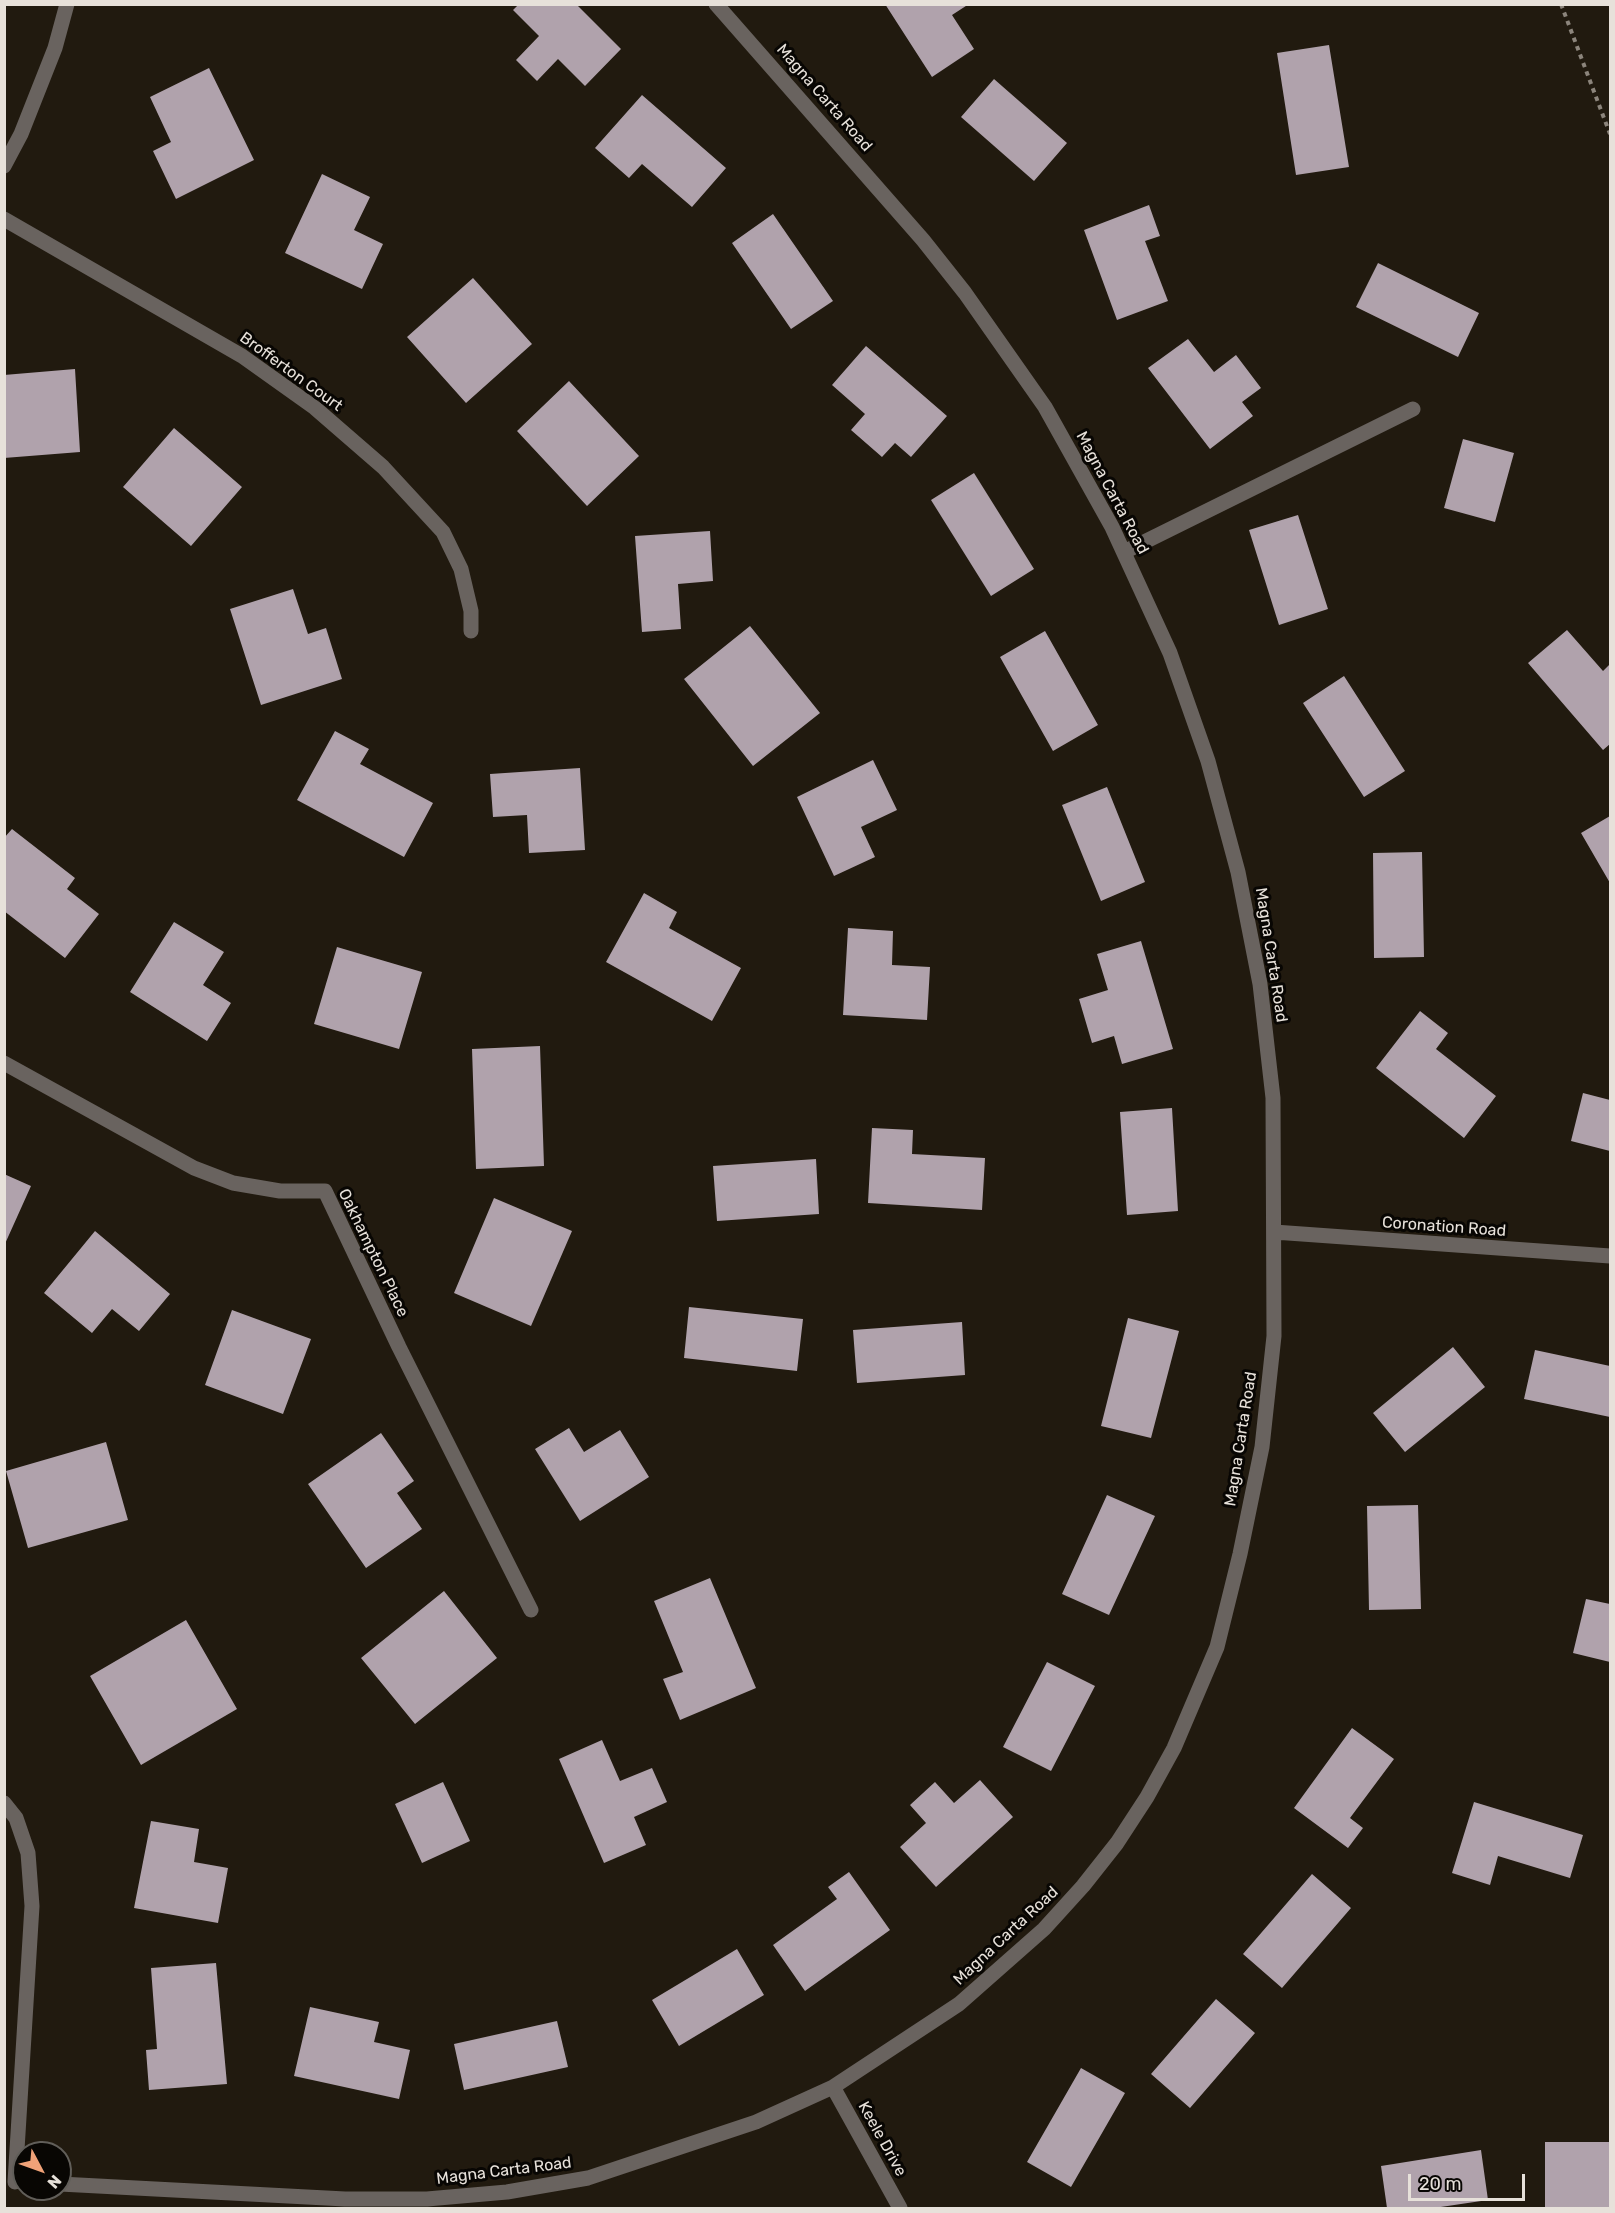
<!DOCTYPE html>
<html>
<head>
<meta charset="utf-8">
<style>
  body { margin:0 }
  #map { position:relative; width:1615px; height:2213px; overflow:hidden; background:#211a0f; font-family:Rubik,sans-serif }
  canvas { display:block }
  .frame { position:absolute; inset:0; border:6px solid #e7e1da; pointer-events:none }
  .north { position:absolute; left:12px; top:2141px; width:60px; height:60px; box-sizing:border-box; background:#080603; border:2px solid #615e59; border-radius:50%; rotate:131deg; font-size:16px; font-weight:700; line-height:24px; text-align:center; color:#e7e1da }
  .north::after { content:''; display:block; margin:auto; width:21px; height:27px; background:#f0a278; clip-path:polygon(50% 0,100% 100%,50% 72%,0 100%) }
  .scale { position:absolute; left:1408px; top:2174px; width:117px; height:27px; box-sizing:border-box; border:3px solid #e7e1da; border-top:0; padding-left:8px; font-size:18px; line-height:21px; white-space:nowrap; color:#e7e1da; -webkit-text-stroke:4px #080603; paint-order:stroke }
</style>
</head>
<body>
<div id="map">
<canvas width="1615" height="2213"></canvas>
<div class="frame"></div>
<div class="north">N</div>
<div class="scale">20 m</div>
</div>
<script>
const ctx = document.querySelector('canvas').getContext('2d');
ctx.lineJoin = 'round';
function fillPath(path, color) { ctx.fillStyle = color; ctx.fill(path, 'evenodd'); }
const shape = rows => new Path2D(rows.map(r => 'M' + r).join(''));
function stroke(path, color, width, dash) { ctx.strokeStyle = color; ctx.lineWidth = width; ctx.lineCap = dash ? 'butt' : 'round'; ctx.setLineDash(dash || []); ctx.stroke(path); }
function write(font, color, halo, rows, align = 'center') {
  ctx.font = font + ' Rubik,sans-serif'; ctx.lineWidth = 6; ctx.setLineDash([]); ctx.textBaseline = 'middle'; ctx.strokeStyle = halo; ctx.fillStyle = color; for (const [text, x, y, turn = 0] of rows) {
    ctx.save(); ctx.translate(x, y); ctx.rotate((+turn || 0) * Math.PI / 180); ctx.textAlign = isNaN(turn) ? turn : align; if (halo) ctx.strokeText(text, 0, 0); ctx.fillText(text, 0, 0); ctx.restore();
  }
}
const building = shape([
  [519,4,576,4,621,49,585,86,558,59,537,81,516,60,539,36,513,10],
  [885,4,969,4,952,15,974,49,932,77],
  [1329,45,1349,167,1296,175,1277,53],
  [209,68,254,160,176,199,153,151,171,142,150,97],
  [994,79,1067,143,1034,181,961,117],
  [642,95,726,168,692,207,642,164,629,178,595,148],
  [322,174,370,197,354,230,383,244,362,289,285,253],
  [1149,205,1160,236,1145,241,1168,301,1117,320,1084,230],
  [773,214,833,301,791,329,732,243],
  [1378,263,1479,313,1458,357,1356,307],
  [473,278,532,344,466,403,407,337],
  [1188,339,1214,372,1236,355,1261,388,1242,402,1253,416,1210,449,1148,368],
  [866,346,947,416,911,457,895,443,882,457,851,430,865,414,832,385],
  [75,369,80,452,4,458,4,375],
  [569,381,639,456,587,506,517,431],
  [174,428,242,487,191,546,123,487],
  [1463,439,1514,453,1495,522,1444,508],
  [974,473,1034,569,991,596,931,500],
  [1298,515,1328,609,1279,625,1249,530],
  [710,531,713,581,678,584,681,629,642,632,635,536],
  [293,589,308,634,326,628,342,679,261,705,230,609],
  [750,626,820,713,753,766,684,679],
  [1567,630,1603,671,1610,664,1610,744,1603,750,1528,663],
  [1045,631,1098,725,1053,751,1000,657],
  [1344,676,1405,771,1364,797,1303,703],
  [335,731,369,749,360,764,433,803,404,857,297,800],
  [873,760,897,810,861,827,875,857,834,876,797,797],
  [580,768,585,850,529,853,527,815,493,817,490,774],
  [1107,787,1145,882,1101,901,1062,805],
  [1610,816,1610,883,1581,833],
  [12,829,75,878,67,889,99,914,65,958,4,911,4,838],
  [1422,852,1424,957,1374,958,1373,853],
  [644,893,677,912,669,928,741,968,712,1021,606,962],
  [174,922,224,952,203,985,231,1003,207,1041,130,992],
  [848,928,893,931,892,965,930,967,927,1020,843,1015],
  [1141,941,1173,1049,1122,1064,1114,1036,1092,1043,1079,999,1108,990,1097,954],
  [337,947,422,972,399,1049,314,1024],
  [1420,1011,1448,1033,1436,1049,1496,1096,1464,1138,1376,1068],
  [540,1046,544,1166,476,1169,472,1049],
  [1583,1093,1610,1100,1610,1151,1571,1141],
  [1172,1108,1178,1211,1127,1215,1120,1112],
  [872,1128,913,1130,912,1154,985,1158,982,1210,868,1203],
  [816,1159,819,1214,717,1221,713,1166],
  [4,1174,31,1186,4,1246],
  [494,1198,572,1231,531,1326,454,1293],
  [95,1231,170,1294,139,1331,112,1309,92,1333,44,1293],
  [689,1307,803,1319,797,1371,684,1358],
  [232,1310,311,1339,283,1414,205,1385],
  [1128,1318,1179,1331,1151,1438,1101,1426],
  [962,1322,965,1375,857,1383,853,1330],
  [1453,1347,1485,1387,1405,1452,1373,1413],
  [1535,1350,1610,1366,1610,1417,1524,1399],
  [569,1428,584,1452,620,1430,649,1477,580,1521,535,1449],
  [381,1433,414,1481,397,1493,422,1529,366,1568,308,1484],
  [106,1442,128,1520,28,1548,6,1471],
  [1107,1495,1155,1516,1109,1615,1062,1594],
  [1418,1505,1421,1609,1369,1610,1367,1506],
  [710,1578,756,1688,680,1720,663,1679,683,1672,654,1601],
  [444,1591,497,1658,415,1724,361,1658],
  [1586,1599,1610,1604,1610,1662,1573,1653],
  [186,1620,237,1709,141,1765,90,1676],
  [1047,1662,1095,1686,1051,1771,1003,1747],
  [1352,1728,1394,1759,1350,1818,1363,1828,1348,1848,1294,1808],
  [602,1740,620,1781,652,1768,667,1802,634,1817,646,1845,604,1863,559,1759],
  [980,1780,1013,1817,936,1887,900,1847,926,1823,910,1805,935,1782,954,1803],
  [443,1782,470,1841,422,1863,395,1804],
  [1474,1802,1583,1835,1570,1878,1498,1856,1490,1885,1452,1873],
  [151,1821,199,1829,194,1862,228,1868,218,1923,134,1908],
  [849,1872,890,1930,805,1991,773,1945,837,1899,828,1887],
  [1312,1874,1351,1908,1282,1988,1243,1954],
  [737,1949,764,1995,679,2046,652,2000],
  [216,1963,227,2084,149,2090,146,2050,157,2049,151,1968],
  [1216,1999,1255,2033,1190,2108,1151,2074],
  [310,2007,379,2022,374,2042,410,2050,399,2099,294,2076],
  [557,2021,568,2067,464,2090,454,2044],
  [1081,2068,1125,2093,1071,2187,1027,2162],
  [1545,2142,1610,2142,1610,2207,1545,2207],
  [1481,2150,1488,2200,1434,2208,1387,2208,1381,2166]
]);
const path = shape([
  [1561,4,1610,134]
]);
const minor = shape([
  [4,166,21,134,55,48,67,4],
  [4,219,242,356,315,408,383,467,443,532,461,569,471,611,471,631],
  [1124,552,1413,409],
  [4,1063,194,1168,233,1183,280,1191,325,1191,399,1347,531,1610],
  [1274,1232,1610,1256],
  [4,1803,16,1818,28,1853,32,1906,15,2182],
  [833,2087,900,2208],
  [60,2184,345,2199,427,2199,507,2192,588,2178,756,2122,833,2087,959,2004,1044,1929,1083,1886,1117,1843,1147,1797,1174,1748,1217,1647,1240,1554,1262,1447,1274,1336,1273,1098,1260,984,1238,872,1208,761,1170,653,1112,527,1045,407,965,293,923,240,716,4]
]);
const streetNames = [
  ["Magna Carta Road",824,98,49],
  ["Brofferton Court",291,372,36],
  ["Magna Carta Road",1112,493,62],
  ["Magna Carta Road",1271,955,81],
  ["Coronation Road",1444,1227,4],
  ["Oakhampton Place",373,1253,64],
  ["Magna Carta Road",1241,1439,-81],
  ["Magna Carta Road",1006,1936,-43],
  ["Keele Drive",882,2139,61],
  ["Magna Carta Road",504,2171,-7]
];
fillPath(building, '#b0a2ac');
stroke(path, '#8c857c', 4, [4.5, 4.5]);
stroke(minor, '#69635f', 15);
write('16px', '#e7e1da', '#080603', streetNames);
</script>
</body>
</html>
